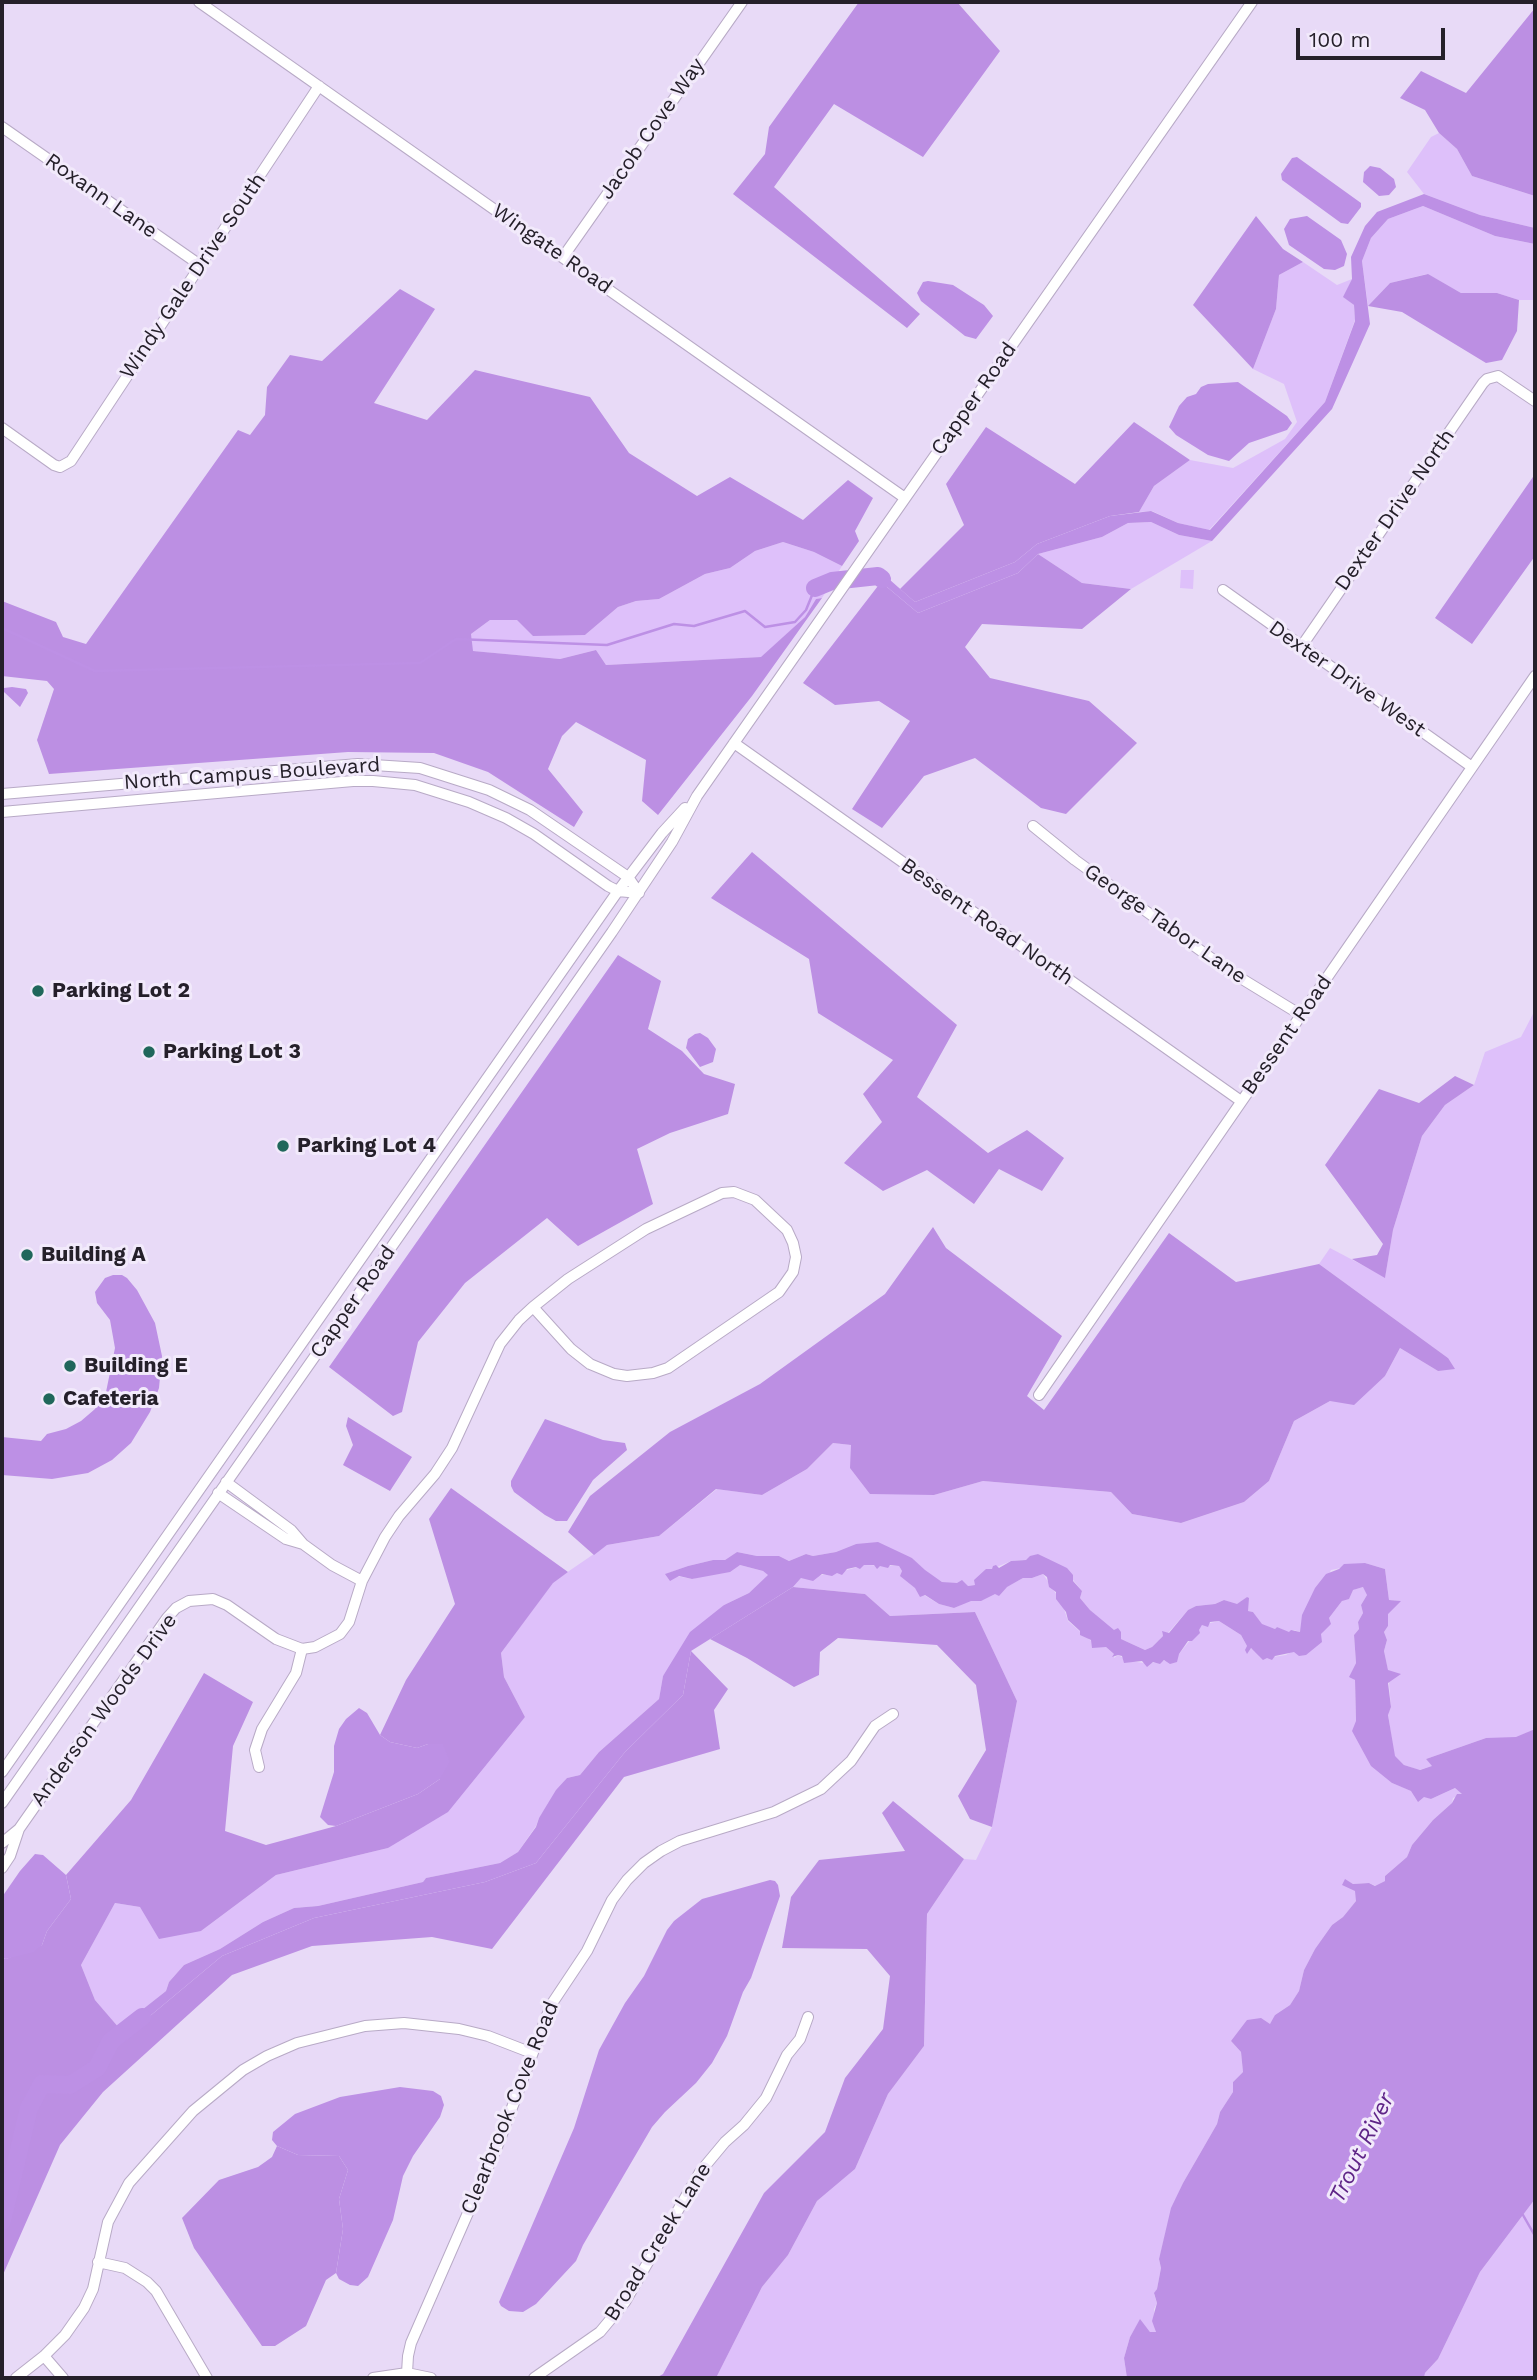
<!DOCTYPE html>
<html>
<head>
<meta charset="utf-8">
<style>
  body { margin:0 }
  #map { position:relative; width:1537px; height:2380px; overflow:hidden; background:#e8daf7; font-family:"Work Sans",sans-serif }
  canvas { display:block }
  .frame { position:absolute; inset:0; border:4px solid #25202a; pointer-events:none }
  .scale { position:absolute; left:1296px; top:28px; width:149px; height:32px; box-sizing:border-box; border:4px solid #25202a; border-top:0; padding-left:9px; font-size:21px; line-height:24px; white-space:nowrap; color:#25202a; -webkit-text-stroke:5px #f2eafb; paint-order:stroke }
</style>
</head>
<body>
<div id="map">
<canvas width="1537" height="2380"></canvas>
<div class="frame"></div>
<div class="scale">100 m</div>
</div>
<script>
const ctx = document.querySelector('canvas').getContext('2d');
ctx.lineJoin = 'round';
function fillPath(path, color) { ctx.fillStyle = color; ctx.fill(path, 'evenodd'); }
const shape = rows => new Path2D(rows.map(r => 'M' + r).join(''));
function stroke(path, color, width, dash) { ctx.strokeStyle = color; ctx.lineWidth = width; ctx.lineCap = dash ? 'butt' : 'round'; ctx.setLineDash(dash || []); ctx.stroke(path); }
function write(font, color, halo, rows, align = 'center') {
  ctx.font = font + ' "Work Sans",sans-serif'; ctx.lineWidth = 6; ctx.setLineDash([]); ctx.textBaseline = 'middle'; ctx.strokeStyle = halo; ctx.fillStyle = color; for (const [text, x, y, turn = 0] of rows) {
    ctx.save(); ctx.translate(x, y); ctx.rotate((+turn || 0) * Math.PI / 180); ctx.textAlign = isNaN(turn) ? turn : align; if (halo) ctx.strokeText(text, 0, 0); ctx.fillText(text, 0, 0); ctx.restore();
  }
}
const green = shape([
  [1439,133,1457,149,1472,176,1535,196,1535,228,1480,215,1424,194,1407,172,1431,137],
  [1423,206,1495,236,1535,244,1535,300,1519,300,1497,293,1461,293,1427,274,1390,283,1368,306,1362,261,1371,238,1388,219],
  [1303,262,1337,285,1352,279,1344,297,1354,305,1355,320,1325,402,1209,530,1178,523,1152,511,1139,512,1154,486,1190,460,1233,468,1285,439,1297,422,1284,384,1253,369,1276,309,1279,275],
  [1151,522,1179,535,1212,541,1131,589,1082,583,1038,554,1102,537,1128,523],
  [783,542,814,552,842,566,822,598,816,599,805,617,762,657,606,665,596,650,560,659,472,651,471,634,490,620,517,620,585,635,618,607,636,601,659,599,705,574,730,568,755,551],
  [1181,570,1194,570,1193,589,1180,588],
  [1535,1010,1535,1729,1516,1738,1486,1738,1426,1759,1433,1766,1419,1770,1404,1765,1394,1756,1388,1714,1391,1707,1388,1671,1384,1651,1387,1640,1384,1632,1388,1626,1387,1614,1400,1601,1389,1600,1385,1569,1365,1563,1331,1570,1300,1632,1294,1630,1289,1633,1277,1627,1275,1629,1262,1625,1253,1612,1248,1611,1247,1597,1237,1605,1224,1600,1215,1604,1196,1606,1188,1610,1168,1633,1162,1632,1163,1636,1152,1647,1145,1650,1121,1639,1090,1610,1080,1598,1082,1591,1073,1580,1053,1562,1038,1554,1026,1560,1011,1561,992,1569,976,1582,975,1585,968,1586,942,1582,925,1571,912,1558,856,1544,836,1552,813,1556,806,1554,789,1561,779,1556,757,1556,737,1552,725,1560,713,1560,688,1566,666,1574,692,1579,740,1565,763,1571,769,1575,749,1593,724,1605,663,1676,659,1699,599,1752,580,1775,567,1778,539,1818,536,1826,518,1852,500,1863,426,1878,423,1882,318,1906,294,1908,263,1922,220,1949,184,1965,169,1982,166,1991,119,2028,95,2000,81,1965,115,1903,140,1907,201,1931,276,1875,388,1848,525,1717,504,1677,501,1653,553,1582,607,1545,659,1536,717,1489,762,1495,807,1469,833,1443,851,1445,934,1495,983,1481,1111,1492,1132,1514,1181,1523,1244,1502,1269,1481,1294,1421,1330,1401,1385,1376,1400,1348,1438,1371,1448,1358,1319,1264,1330,1248,1385,1277,1393,1230,1422,1136,1445,1105,1474,1085,1485,1052,1521,1037],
  [864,1565,899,1566,902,1571,901,1576,924,1595,939,1604,954,1608,971,1600,980,1601,1023,1578,1032,1578,1043,1574,1062,1603,1068,1621,1085,1636,1099,1647,1106,1647,1114,1654,1114,1658,1118,1655,1129,1661,1144,1663,1161,1662,1179,1654,1202,1625,1219,1621,1241,1635,1247,1646,1267,1658,1286,1655,1321,1634,1329,1618,1342,1601,1352,1590,1363,1587,1366,1588,1367,1595,1361,1605,1363,1613,1358,1622,1359,1629,1354,1635,1356,1663,1350,1676,1355,1680,1356,1721,1392,1783,1431,1799,1455,1788,1463,1794,1453,1798,1452,1803,1433,1820,1412,1845,1407,1857,1385,1876,1385,1881,1376,1886,1369,1883,1353,1884,1345,1880,1356,1891,1356,1901,1343,1917,1332,1925,1315,1949,1304,1970,1299,1991,1290,2005,1275,2015,1274,2021,1270,2024,1231,2041,1241,2052,1243,2072,1233,2082,1233,2092,1220,2112,1217,2124,1183,2183,1172,2208,1159,2259,1161,2268,1157,2289,1154,2294,1157,2303,1154,2309,1156,2333,1150,2332,1140,2320,1130,2337,1124,2358,1127,2378,716,2378,762,2287,788,2255,817,2201,855,2169,888,2094,924,2046,927,1914,964,1859,976,1860,992,1827,1017,1701,975,1612,890,1616,865,1594,793,1587,801,1578,837,1573],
  [1535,2199,1535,2378,1424,2378,1425,2373,1438,2359,1480,2272]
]);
const forest = shape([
  [859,2,957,2,1000,51,923,157,834,104,774,187,920,314,907,328,733,194,765,154,769,127],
  [1535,8,1535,196,1472,176,1457,149,1439,133,1425,110,1400,98,1421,71,1466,93],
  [1256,216,1283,249,1303,262,1279,275,1276,309,1253,369,1193,305],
  [1428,274,1461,293,1497,293,1519,300,1517,331,1502,360,1486,363,1402,312,1368,306,1390,283],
  [400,289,435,309,374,403,427,420,475,370,590,397,629,453,697,496,730,477,803,520,848,480,873,498,855,531,859,541,842,566,814,552,783,542,755,551,730,568,705,574,659,599,636,601,618,607,585,635,533,636,517,620,490,620,471,634,473,651,560,659,596,650,606,665,761,657,805,617,816,599,822,598,752,696,658,815,642,801,646,760,576,722,562,736,548,769,583,812,574,827,488,772,434,753,348,752,49,774,37,740,54,689,47,681,2,676,2,601,56,622,63,637,86,644,238,430,250,435,265,415,267,387,290,355,322,361],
  [1134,422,1190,460,1154,486,1139,512,1110,516,1037,544,1015,562,915,602,900,589,964,525,946,484,986,427,1075,484],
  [1535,474,1535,556,1472,644,1435,618],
  [1038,554,1082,583,1131,589,1082,629,982,624,965,647,990,678,1089,701,1137,743,1066,814,1041,808,975,758,924,776,882,828,852,809,910,721,879,701,835,705,803,683,881,582,918,613,1018,573],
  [752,852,957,1025,917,1097,988,1153,1027,1130,1064,1158,1042,1191,999,1169,974,1204,927,1170,883,1191,844,1163,882,1122,863,1094,893,1060,818,1013,809,959,711,898],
  [618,955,661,981,648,1029,682,1051,704,1074,735,1084,728,1114,670,1133,637,1149,653,1204,578,1246,547,1218,465,1283,418,1342,402,1412,393,1416,329,1367],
  [1455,1076,1474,1085,1445,1105,1422,1136,1393,1230,1385,1278,1352,1259,1377,1255,1383,1244,1325,1165,1379,1089,1419,1103],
  [933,1227,946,1248,1062,1336,1027,1396,1044,1410,1169,1233,1236,1282,1319,1264,1448,1358,1455,1369,1438,1371,1400,1348,1385,1376,1354,1405,1330,1401,1294,1421,1269,1481,1244,1502,1181,1523,1132,1514,1111,1492,983,1481,934,1495,870,1494,850,1468,851,1445,833,1443,807,1469,762,1495,716,1489,659,1536,607,1545,594,1555,568,1532,590,1496,670,1432,760,1384,885,1294],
  [348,1417,412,1457,390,1491,343,1465,353,1445,346,1426],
  [451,1488,568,1572,553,1583,501,1653,504,1677,525,1717,448,1812,388,1848,276,1875,201,1931,159,1939,140,1907,115,1903,81,1965,95,2000,126,2036,222,1956,314,1918,485,1882,536,1863,625,1752,683,1695,691,1651,728,1689,714,1710,720,1749,624,1777,492,1949,432,1937,312,1946,232,1975,103,2092,60,2145,2,2277,2,1958,6,1959,42,1945,47,1931,71,1899,66,1875,131,1800,204,1673,253,1702,233,1746,225,1831,266,1845,336,1826,418,1794,440,1779,428,1744,417,1748,390,1742,380,1735,406,1680,455,1604,429,1519],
  [793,1587,865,1594,890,1616,975,1612,1017,1701,992,1827,970,1819,958,1796,986,1750,976,1685,937,1645,838,1638,820,1652,819,1675,794,1687,747,1658,710,1639],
  [893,1801,964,1859,927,1914,924,2046,888,2094,855,2169,817,2201,788,2255,762,2287,716,2378,656,2378,663,2374,764,2193,825,2132,845,2078,883,2029,890,1976,867,1949,782,1948,791,1897,819,1860,905,1851,882,1813],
  [277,2146,298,2155,339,2156,348,2170,339,2199,343,2229,336,2273,326,2280,306,2326,275,2346,262,2346,194,2248,182,2218,219,2180,258,2167,272,2157]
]);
const water = shape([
  [1297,157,1361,203,1361,207,1348,224,1341,223,1282,180,1281,174,1292,158],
  [1370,166,1380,168,1394,179,1396,187,1389,195,1379,196,1363,182,1364,172],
  [1424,194,1480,215,1535,228,1535,244,1495,236,1423,206,1388,219,1371,238,1362,261,1370,324,1332,409,1212,541,1179,535,1151,522,1128,523,1102,537,1038,554,1018,573,918,613,881,582,858,579,865,570,881,572,915,602,1015,562,1037,544,1110,516,1151,511,1178,523,1210,530,1325,402,1355,321,1354,305,1343,297,1352,279,1351,257,1365,226,1377,212],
  [1307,216,1341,240,1347,254,1344,266,1335,270,1324,269,1289,245,1284,229,1290,219],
  [928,281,953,285,984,305,993,316,976,339,965,336,921,301,917,293,923,282],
  [1238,382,1287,416,1292,423,1287,430,1249,443,1229,461,1208,455,1176,435,1169,427,1179,406,1187,397,1196,394,1201,387,1208,384],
  [12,687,26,689,28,693,20,707,4,692,4,688],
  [700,1033,708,1038,716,1049,713,1062,700,1067,686,1048,688,1039,695,1034],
  [113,1275,122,1275,127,1278,137,1290,155,1323,162,1356,159,1388,150,1412,131,1443,112,1460,88,1473,52,1479,2,1475,2,1437,41,1441,47,1434,66,1429,81,1421,95,1409,106,1392,115,1348,110,1320,97,1303,95,1292,105,1278],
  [545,1419,603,1440,625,1443,627,1450,593,1480,567,1521,556,1521,545,1515,514,1492,511,1486,511,1481],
  [878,1542,912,1558,925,1570,942,1582,957,1583,962,1580,968,1586,975,1585,974,1580,986,1569,992,1569,993,1566,996,1565,999,1568,1011,1561,1026,1560,1030,1556,1038,1554,1067,1568,1073,1575,1073,1581,1082,1591,1080,1598,1090,1610,1114,1630,1118,1628,1121,1632,1121,1639,1145,1650,1152,1647,1163,1636,1162,1631,1169,1633,1188,1610,1196,1606,1215,1604,1224,1600,1237,1604,1247,1597,1249,1598,1248,1611,1253,1612,1262,1624,1275,1629,1277,1627,1289,1632,1291,1630,1300,1632,1302,1615,1315,1588,1326,1574,1339,1569,1344,1564,1365,1563,1385,1569,1389,1600,1401,1601,1388,1614,1388,1626,1384,1632,1387,1640,1384,1651,1388,1670,1401,1674,1388,1683,1391,1707,1388,1715,1395,1756,1404,1765,1420,1770,1432,1766,1426,1759,1486,1738,1516,1737,1535,1729,1535,2199,1480,2272,1438,2359,1425,2373,1424,2378,1127,2378,1124,2358,1130,2337,1140,2319,1150,2332,1156,2332,1152,2321,1157,2303,1154,2293,1157,2289,1161,2268,1159,2259,1171,2208,1183,2183,1217,2124,1220,2112,1233,2092,1233,2082,1243,2072,1241,2052,1231,2041,1247,2020,1261,2018,1270,2024,1275,2015,1290,2005,1299,1991,1304,1970,1315,1949,1332,1925,1343,1917,1356,1901,1355,1891,1342,1885,1345,1879,1353,1884,1369,1883,1375,1886,1385,1881,1385,1876,1407,1857,1412,1845,1433,1820,1452,1803,1457,1794,1462,1794,1455,1788,1431,1799,1424,1797,1418,1802,1411,1791,1392,1783,1371,1766,1352,1731,1356,1721,1355,1680,1349,1677,1356,1663,1354,1635,1359,1629,1358,1622,1363,1613,1361,1605,1367,1595,1363,1587,1353,1590,1349,1599,1342,1601,1329,1618,1331,1624,1321,1634,1322,1642,1306,1655,1299,1656,1294,1652,1275,1656,1272,1660,1267,1658,1263,1660,1251,1648,1247,1654,1245,1650,1247,1646,1241,1635,1219,1621,1210,1622,1208,1627,1202,1625,1199,1630,1200,1633,1192,1641,1188,1641,1179,1654,1177,1662,1170,1664,1164,1660,1160,1664,1153,1662,1147,1667,1142,1661,1124,1663,1122,1656,1118,1655,1112,1657,1114,1654,1106,1647,1092,1648,1091,1640,1080,1635,1080,1631,1068,1620,1066,1612,1056,1599,1056,1592,1049,1587,1047,1577,1043,1574,1032,1578,1023,1578,1007,1587,999,1596,995,1594,981,1601,971,1601,954,1608,939,1604,925,1595,920,1597,915,1588,900,1576,902,1571,899,1566,890,1565,888,1568,880,1566,877,1569,874,1565,864,1565,860,1569,856,1567,847,1569,842,1575,837,1573,832,1576,822,1574,813,1581,801,1578,793,1587,691,1651,683,1695,625,1752,536,1863,485,1882,314,1918,222,1956,126,2036,119,2028,166,1991,169,1982,184,1965,220,1949,263,1922,294,1908,318,1906,423,1882,426,1878,500,1863,518,1852,536,1827,539,1818,556,1790,567,1778,580,1775,599,1752,659,1699,663,1676,690,1632,724,1605,749,1593,768,1575,763,1571,740,1565,730,1572,692,1579,679,1576,670,1581,665,1574,688,1566,713,1560,725,1560,737,1552,757,1556,779,1556,789,1561,806,1554,813,1556,836,1552,856,1544],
  [359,1708,367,1713,380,1735,390,1742,417,1748,428,1744,443,1744,450,1762,440,1779,418,1794,336,1826,328,1825,320,1817,334,1772,334,1746,339,1729,346,1719],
  [35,1854,43,1855,66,1875,71,1899,47,1931,42,1945,34,1952,6,1959,2,1958,2,1897,20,1871],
  [770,1880,775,1881,778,1885,780,1896,751,1978,743,1992,727,2036,712,2063,696,2083,665,2112,652,2127,583,2245,576,2261,536,2304,523,2312,509,2311,501,2306,499,2302,574,2128,599,2050,625,2003,644,1976,667,1930,674,1921,702,1899],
  [400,2087,433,2091,441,2096,444,2105,440,2117,413,2156,403,2176,393,2220,368,2277,358,2286,350,2285,339,2279,336,2273,343,2229,339,2199,348,2170,339,2156,298,2155,277,2146,272,2140,273,2132,295,2114,340,2097]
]);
const stream = shape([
  [2,628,95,671,420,663,456,639,607,645,674,624,694,626,745,611,765,627,795,622,806,610,815,588],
  [1523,2215,1535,2236]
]);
const river = shape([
  [815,588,832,581,878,576,882,579],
  [2,2221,29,2108,42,2084,70,2085,97,2068,111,2041,142,2017]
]);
const minor = shape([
  [199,2,905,498],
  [2,127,200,265],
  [563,257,742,2],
  [2,428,54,465,60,467,71,461,319,86],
  [1223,590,1472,767],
  [1301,647,1483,383,1487,379,1498,376,1535,401],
  [734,743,1241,1101],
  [2,794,358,764,420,768,489,790,530,810,628,877,639,893],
  [2,812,353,781,373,781,415,785,469,802,506,818,534,834,608,886,618,891,639,893],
  [1033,826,1075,860,1229,971,1301,1015],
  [1039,1395,1535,676],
  [226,1482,291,1530,303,1544,332,1565,362,1581],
  [218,1493,286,1539,303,1544],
  [259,1767,255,1750,262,1729,296,1673,302,1649],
  [2,1772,618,891,662,833,685,808],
  [2,1803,612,932,672,842,697,796,1252,2],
  [2,1843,19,1829],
  [2,1868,10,1856,19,1829,167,1618,176,1608,189,1601,213,1599,227,1605,276,1639,302,1649,315,1647,340,1634,349,1622,362,1581,385,1537,399,1516,435,1474,452,1448,500,1344,519,1320,533,1307,568,1279,646,1229,722,1193,734,1192,755,1200,787,1230,793,1243,796,1257,793,1272,779,1292,668,1368,653,1373,627,1376,614,1374,590,1364,571,1349,533,1307],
  [98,2262,125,2268,147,2282,156,2291,207,2378],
  [44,2356,63,2378],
  [407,2373,408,2356,411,2343,499,2142,551,2005,587,1951,612,1900,627,1880,644,1863,661,1851,680,1841,774,1812,821,1789,851,1761,875,1726,893,1714],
  [16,2378,44,2356,65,2335,84,2308,93,2289,108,2222,129,2183,193,2111,243,2070,267,2056,297,2043,365,2026,404,2023,459,2029,488,2036,532,2053],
  [373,2378,407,2373,431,2378],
  [534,2378,600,2332,625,2302,700,2172,725,2142,744,2125,766,2098,787,2055,800,2039,808,2017]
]);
const markers = [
  [38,991,7,"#20675b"],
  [149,1052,7,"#20675b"],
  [283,1146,7,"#20675b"],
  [27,1255,7,"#20675b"],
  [70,1366,7,"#20675b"],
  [49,1399,7,"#20675b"]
];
const streetNames = [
  ["Jacob Cove Way",652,129,-55],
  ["Roxann Lane",101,196,35],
  ["Wingate Road",552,249,35],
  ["Windy Gale Drive South",193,276,-56],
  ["Capper Road",974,399,-55],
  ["Dexter Drive North",1395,510,-55],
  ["Dexter Drive West",1347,679,35],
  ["North Campus Boulevard",252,774,-4],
  ["Bessent Road North",987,922,35],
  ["George Tabor Lane",1165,924,35],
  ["Bessent Road",1287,1035,-55],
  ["Capper Road",353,1302,-55],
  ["Anderson Woods Drive",104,1710,-54],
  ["Clearbrook Cove Road",510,2108,-68],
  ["Broad Creek Lane",658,2242,-58]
];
const poiNames = [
  ["Parking Lot 2",52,991],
  ["Parking Lot 3",163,1052],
  ["Parking Lot 4",297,1146],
  ["Building A",41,1255],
  ["Building E",84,1366],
  ["Cafeteria",63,1399]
];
const waterNames = [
  ["Trout River",1362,2148,-64]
];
fillPath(green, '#dec0fa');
fillPath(forest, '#bc8fe3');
fillPath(water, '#bd90e5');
stroke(stream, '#bd90e5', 2.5);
stroke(river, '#bd90e5', 18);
stroke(minor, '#b8aac6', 12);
stroke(minor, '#fff', 10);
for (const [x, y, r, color] of markers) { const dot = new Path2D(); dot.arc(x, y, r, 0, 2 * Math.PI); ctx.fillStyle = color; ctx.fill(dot); stroke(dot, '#f2eafb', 2.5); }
write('21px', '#25202a', '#f2eafb', streetNames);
write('bold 21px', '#25202a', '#f2eafb', poiNames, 'left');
write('italic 23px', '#5f2587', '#f2eafb', waterNames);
</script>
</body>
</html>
